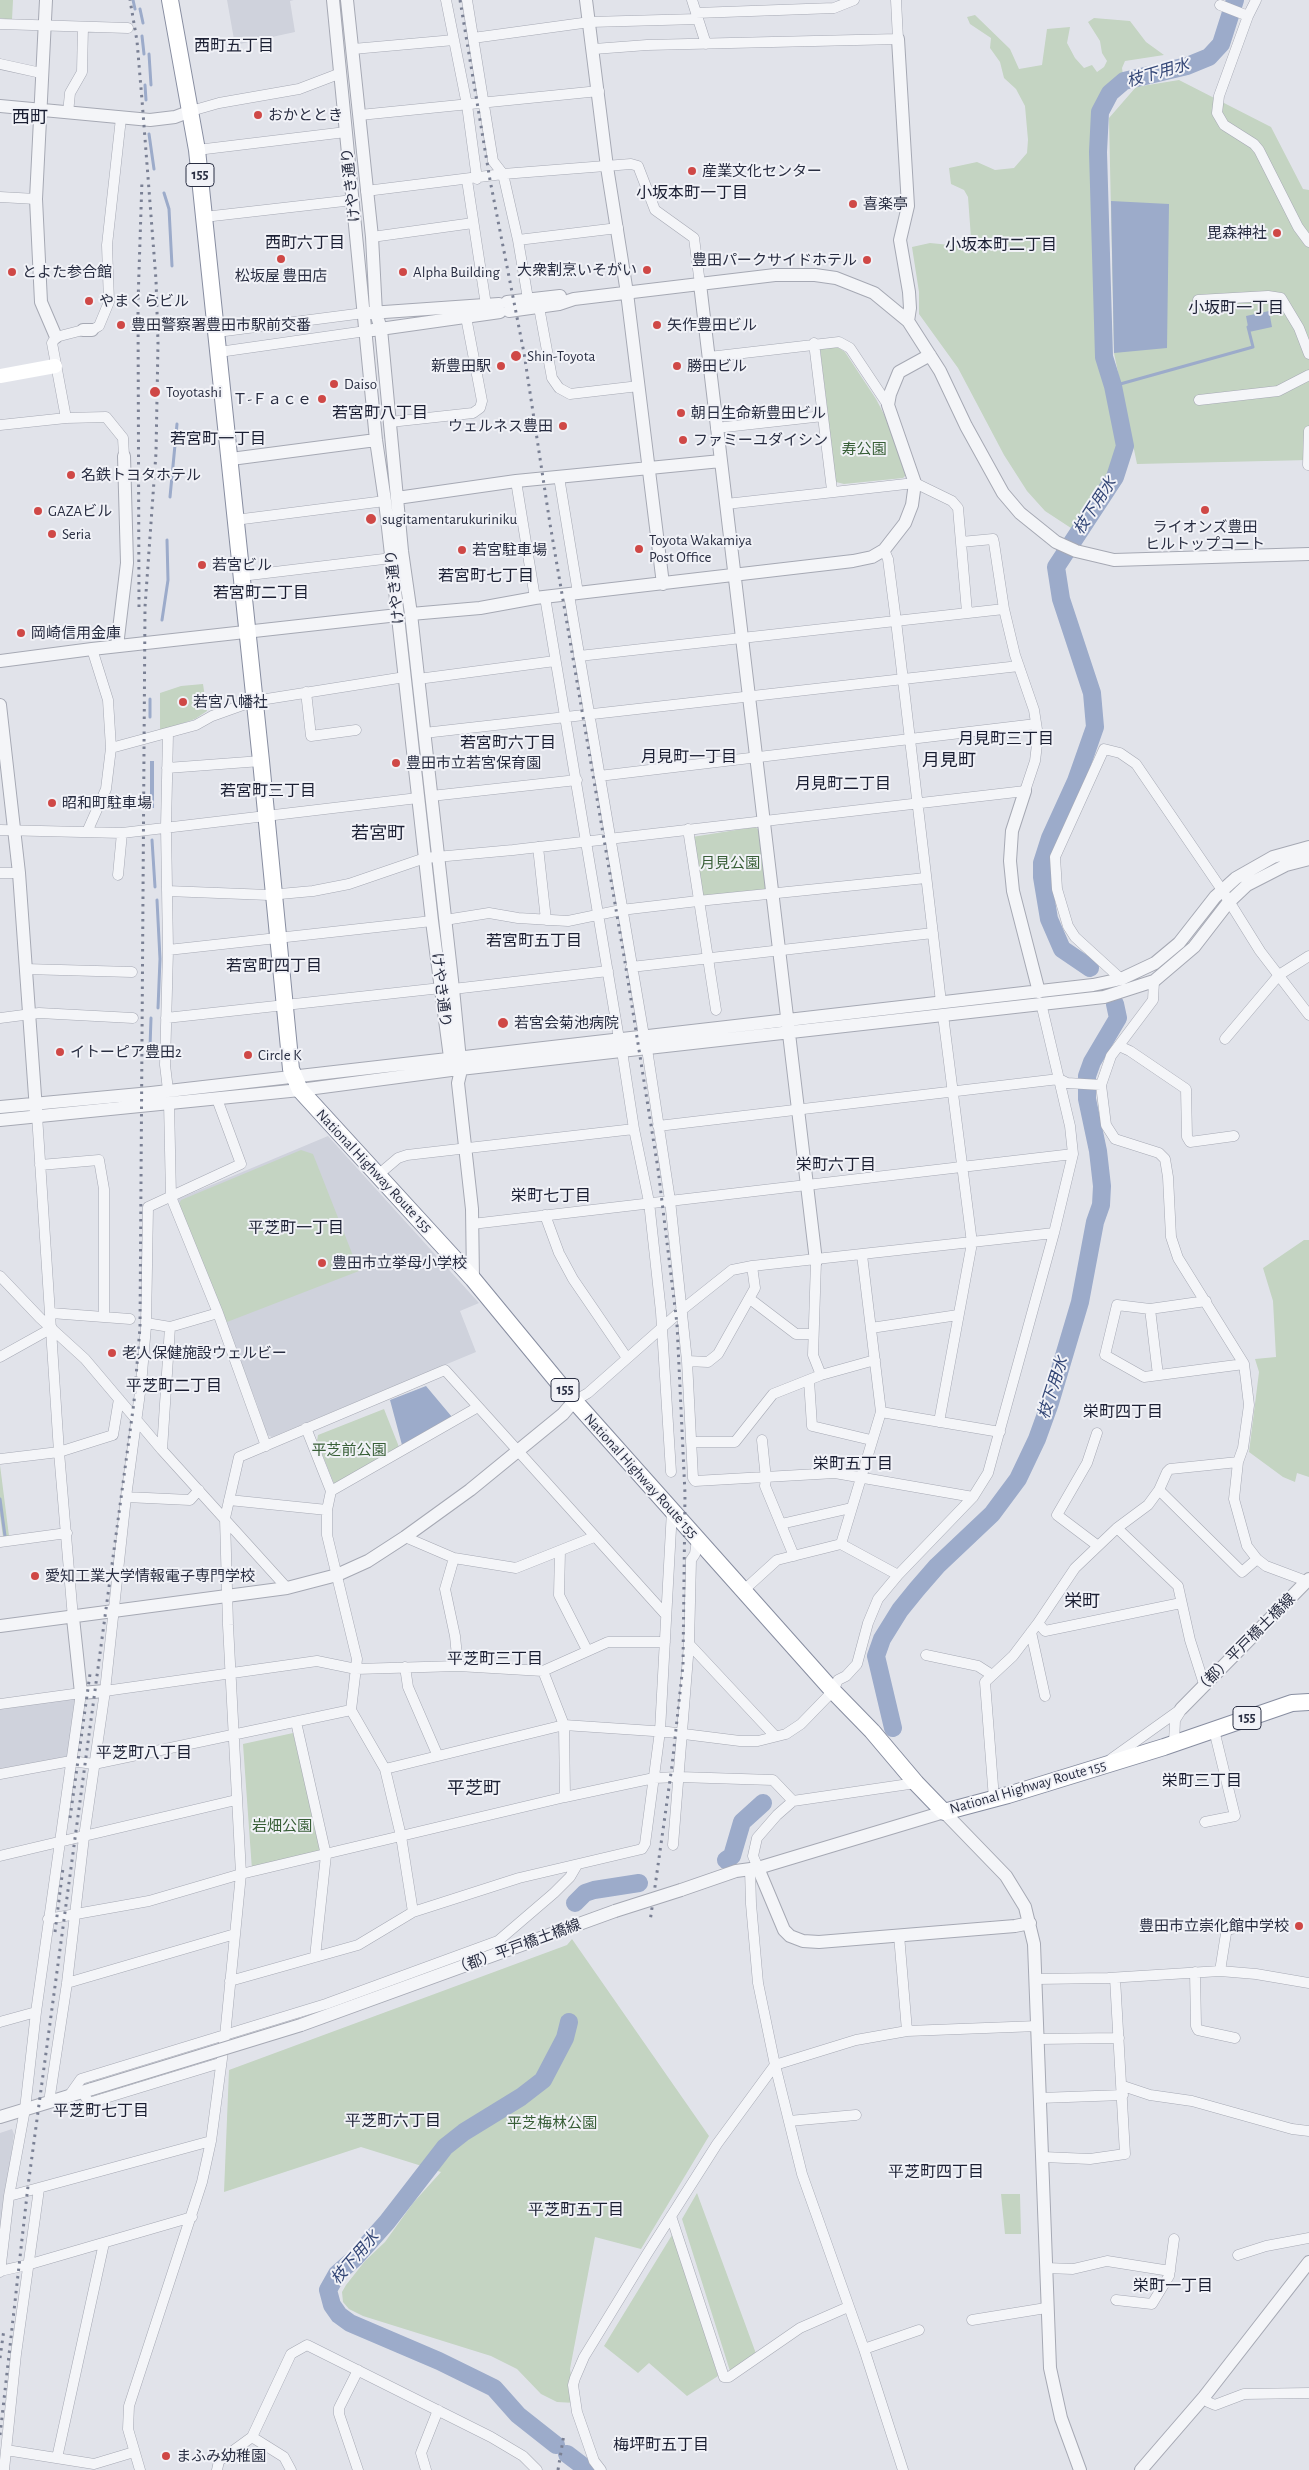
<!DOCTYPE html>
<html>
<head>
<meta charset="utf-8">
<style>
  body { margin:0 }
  canvas { display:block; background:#e1e3ea }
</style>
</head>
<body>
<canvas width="1309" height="2470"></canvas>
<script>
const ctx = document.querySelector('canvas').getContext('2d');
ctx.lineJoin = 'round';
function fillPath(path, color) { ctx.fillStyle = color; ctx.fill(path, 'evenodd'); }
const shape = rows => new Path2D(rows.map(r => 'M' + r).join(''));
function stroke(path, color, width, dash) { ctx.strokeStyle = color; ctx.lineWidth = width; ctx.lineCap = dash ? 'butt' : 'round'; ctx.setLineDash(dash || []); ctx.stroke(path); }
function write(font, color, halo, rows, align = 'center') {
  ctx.font = font + ' "Alegreya Sans","Noto Sans JP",sans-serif'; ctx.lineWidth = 4; ctx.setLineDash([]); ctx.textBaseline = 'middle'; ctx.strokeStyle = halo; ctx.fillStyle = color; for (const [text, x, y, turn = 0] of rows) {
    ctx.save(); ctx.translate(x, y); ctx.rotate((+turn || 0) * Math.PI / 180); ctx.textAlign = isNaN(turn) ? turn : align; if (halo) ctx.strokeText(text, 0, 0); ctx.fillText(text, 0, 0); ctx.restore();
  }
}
const built = shape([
  [227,0,294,0,290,1,295,32,235,45],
  [328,1136,479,1303,460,1311,476,1352,272,1437,267,1435,257,1404,177,1203,178,1199],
  [76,1697,67,1759,0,1771,0,1707],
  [12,2129,14,2134,0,2240,0,2133]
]);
const green = shape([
  [0,0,13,0,12,20,0,18],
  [975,15,1010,49,1019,69,1042,65,1047,29,1070,27,1067,43,1075,58,1084,68,1092,65,1097,72,1104,67,1107,61,1102,53,1100,41,1088,22,1094,18,1130,21,1146,42,1164,55,1125,61,1122,68,1123,75,1106,92,1095,113,1098,357,1119,447,1110,474,1079,526,1074,530,1045,511,1027,491,1004,455,958,368,919,314,919,292,912,247,930,243,950,245,971,238,968,197,964,190,951,184,949,168,977,162,995,170,1014,168,1027,153,1028,140,1025,106,1016,89,1004,78,1000,62,990,48,991,38,970,24,967,17],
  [1179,80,1271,127,1303,189,1309,190,1309,460,1137,464,1114,353,1109,118,1136,87],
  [823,348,839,348,845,352,876,399,889,424,908,473,903,478,844,484,836,482,820,349],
  [203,684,207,711,195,719,160,731,160,693,181,686],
  [755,827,759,830,767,889,701,899,692,837],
  [301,1150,313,1154,359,1271,227,1322,179,1204,181,1200],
  [1304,1240,1309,1240,1309,1477,1297,1473,1295,1482,1283,1477,1249,1452,1259,1372,1255,1359,1276,1357,1273,1301,1263,1268],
  [384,1409,399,1447,335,1486,317,1441,318,1435],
  [0,1465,9,1536,3,1537,0,1516],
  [293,1733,322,1852,252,1870,243,1744],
  [572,1939,709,2136,641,2249,595,2237,570,2369,575,2403,557,2402,541,2394,517,2369,491,2356,363,2316,349,2309,343,2302,342,2292,346,2285,365,2261,385,2242,413,2203,441,2172,361,2147,224,2192,229,2070,567,1945],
  [697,2193,758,2359,730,2371,682,2219],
  [1001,2194,1020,2194,1021,2234,1005,2234],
  [672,2235,675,2235,718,2376,687,2396,649,2363,638,2373,604,2346]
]);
const water = shape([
  [1111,201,1169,204,1167,348,1114,353],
  [1269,311,1272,327,1249,332,1246,316],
  [150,761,154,761,154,808,150,808],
  [426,1386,452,1417,402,1445,390,1400]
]);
const stream = shape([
  [133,0,135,9],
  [140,9,143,23],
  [142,36,144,54],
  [149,54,151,85],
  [145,85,146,100],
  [149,134,154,169],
  [164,193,169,209,172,266],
  [1113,386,1253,347,1248,327],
  [170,497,177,424],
  [162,620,168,580,167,540],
  [150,699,150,717],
  [152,840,155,887],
  [157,900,160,959,158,1008],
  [150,1047,151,1018],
  [0,1499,5,1536]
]);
const river = shape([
  [1090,968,1062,949,1049,919,1042,877,1042,863,1050,838,1076,781,1095,727,1092,693,1061,599,1056,567,1115,477,1125,446,1113,386,1104,357,1098,152,1100,112,1110,93,1124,81,1187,66,1209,57,1221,44,1235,0],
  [893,1728,876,1656,882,1639,900,1610,917,1589,937,1566,992,1514,1018,1479,1037,1439,1050,1403,1080,1302,1095,1222,1101,1205,1102,1186,1098,1151,1087,1099,1087,1076,1092,1062,1118,1018,1115,1004],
  [726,1860,732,1856,742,1822,763,1803],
  [575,1903,585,1893,594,1890,639,1883],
  [556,2445,518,2415,494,2388,439,2361,350,2323,339,2315,332,2305,328,2290,337,2274,355,2258,387,2222,445,2147,464,2132,521,2097,543,2080,565,2038,569,2022],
  [567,2454,588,2470]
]);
const minor = shape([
  [446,0,467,105,477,179],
  [467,0,493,161,503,174,518,240,528,299],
  [692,0,706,44],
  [1256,0,1248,16,1219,96,1217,113,1224,125,1254,144,1259,150,1298,227,1309,242],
  [1220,5,1248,16],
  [696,13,834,8,854,0],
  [0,24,128,28],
  [473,38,590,22,698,19],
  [353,49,454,40],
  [594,49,647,45,898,39,896,0],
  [0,64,41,73],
  [191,111,219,103,299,89,341,73],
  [68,113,70,93,82,72,83,27],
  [360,115,599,91],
  [197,150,346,132],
  [467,180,486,305],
  [366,191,503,174,631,164,638,166,655,210,694,238,700,284],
  [0,197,36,199],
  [204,217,353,200],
  [372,237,473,223],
  [518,240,618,228],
  [1198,300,1268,296,1281,298,1299,328,1309,354],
  [539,307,552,378,559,388,570,394,639,386],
  [92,330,99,326,109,302,107,245,121,118],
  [217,332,364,313],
  [814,343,832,490],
  [219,352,366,331],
  [709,357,839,342,850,348,888,405],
  [1199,400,1278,391,1309,375],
  [66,418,52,343,56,337,83,330],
  [390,422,473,413,480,408,482,401,466,317],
  [0,425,66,418,106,417,123,438,124,456],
  [716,428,823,416],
  [1308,465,1309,431],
  [559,477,578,593],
  [516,481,535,598],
  [726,504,915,483,952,501,958,508,967,612],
  [235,520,385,501],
  [884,550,888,559,896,621,941,1002],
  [241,576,392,558],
  [569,595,644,1036],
  [545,597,619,1039],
  [92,649,108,700,111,748],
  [579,656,1004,609],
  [418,679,555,661],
  [306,692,311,736,356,730],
  [424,733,1019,666],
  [168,734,166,827,168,950,165,1065,168,1090],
  [167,768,261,761],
  [599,776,1036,724],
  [431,796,577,780],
  [688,829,716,1010],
  [0,830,122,833,418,798],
  [87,832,106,789,111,748,196,725,212,716,254,701,405,677],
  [538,847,546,920],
  [0,873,19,873],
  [118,875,122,833],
  [167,891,269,895,313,891,349,884,425,858,513,850,1025,791,1035,761,1038,736,1034,710,1015,655,1004,609,994,543,993,539,961,542],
  [445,920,489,913,518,918,568,921,621,910,698,901,926,878],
  [168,950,432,921],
  [631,967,933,933],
  [25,969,132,972],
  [1121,979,1075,937,1068,926,1057,889,1055,857,1104,749,1120,753,1136,764,1222,890,1260,951,1309,1015],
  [453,989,608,971],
  [0,1018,39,1013,133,1018],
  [166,1018,441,988],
  [1225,1039,1279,975,1309,956],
  [1119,1046,1130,1051,1186,1089,1187,1137,1190,1142,1234,1136],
  [647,1049,670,1200,687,1361,693,1478,695,1481,835,1473,973,1497],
  [622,1051,634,1129,649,1202,661,1312,671,1472],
  [1101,1085,1111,1056,1153,1000,1154,981],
  [169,1102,171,1197,218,1313,266,1446],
  [37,1115,59,1452,73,1618],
  [658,1126,1059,1079,1067,1083,1101,1085,1106,1125,1115,1139,1159,1153,1165,1159,1168,1177,1171,1237,1178,1258,1244,1364,1249,1405,1243,1448,1238,1462,1234,1499,1247,1546,1257,1559,1266,1566,1309,1582],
  [40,1165,99,1160,104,1189,104,1317],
  [378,1175,398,1158,407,1155,634,1129],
  [545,1215,559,1253,573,1279,627,1358],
  [472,1224,1073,1154],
  [816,1261,813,1355,821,1375],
  [0,1276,40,1318,85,1359,162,1450,287,1588],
  [750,1299,796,1334,813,1334],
  [1206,1301,1150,1309,1117,1305,1105,1355,1144,1377,1244,1364],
  [1150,1309,1158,1375],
  [51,1313,130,1319],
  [146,1323,170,1327],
  [871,1328,958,1315],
  [0,1357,52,1328],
  [687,1361,708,1362,718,1354,755,1288,752,1266],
  [809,1380,812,1426,871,1440],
  [574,1401,588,1393,683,1309,732,1270,752,1266,1054,1233],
  [881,1412,1000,1432],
  [939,1422,972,1243,943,1015],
  [306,1428,331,1491,327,1510,327,1535,357,1659,351,1710,385,1769,401,1836,413,1912],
  [1097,1433,1087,1463,1057,1515,1098,1546],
  [762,1440,766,1479,765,1486,794,1556],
  [691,1442,735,1442,773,1394,821,1375,875,1360],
  [162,1450,170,1327,218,1313],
  [0,1459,59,1452,113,1435,119,1399],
  [1159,1490,1242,1572,1257,1559],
  [331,1491,478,1407],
  [126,1497,141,1385,146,1326,148,1207,241,1164,217,1099],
  [229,1500,327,1510],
  [781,1524,851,1508],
  [1117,1528,1178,1586,1190,1640,1204,1684],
  [405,1537,454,1558,516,1568,594,1537],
  [0,1542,67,1533],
  [841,1544,881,1412,862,1255],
  [560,1551,559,1595,587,1650],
  [454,1558,445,1589,455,1636,458,1666],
  [744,1590,777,1560,841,1544,898,1575,973,1497,988,1473,1054,1233,1073,1154,1070,1126,1041,1003],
  [1038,1623,1045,1631,1181,1603],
  [1031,1632,1045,1696],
  [689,1644,775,1736],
  [926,1655,978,1666,992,1675],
  [405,1667,408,1687,437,1754],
  [543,1671,564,1725,565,1797],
  [105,1691,317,1661,356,1669,458,1666,543,1671,608,1642,665,1642],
  [0,1704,81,1693,36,2012,25,2109,9,2196,0,2272],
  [296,1722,326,1855,315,1957],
  [1174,1744,1175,1720,1180,1712],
  [1111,1759,1181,1709],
  [385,1769,564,1725,668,1732,740,1741,758,1741,786,1734,801,1724,833,1691,838,1680,846,1676,857,1664,868,1623,878,1599,898,1575],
  [0,1774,71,1761,94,1764,351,1710],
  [994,1799,985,1682,1013,1656,1038,1623,1075,1568,1117,1528,1148,1505,1159,1490,1167,1472,1170,1469,1238,1462],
  [1205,1822,1235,1816,1214,1730],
  [673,1845,689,1644,691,1560,695,1554,697,1539],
  [0,1856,236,1800],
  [758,1868,753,1856,757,1838,777,1815,793,1801,916,1783],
  [750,1869,751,1904,758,1983,775,2065,802,2174,864,2349,903,2470],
  [48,1919,149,1901,241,1874,565,1797,654,1778,679,1777,773,1780,793,1801],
  [899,1935,907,2031],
  [1220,1971,1227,1927,1232,1929],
  [1195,1972,1196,2026,1198,2030,1235,2038],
  [1036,1979,1108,1978,1220,1971,1256,1974,1309,1983],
  [230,1981,358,1945,413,1912,519,1878,642,1849,645,1844,660,1731,672,1510],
  [67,1983,235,1934],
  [0,2022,36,2012],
  [1038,2039,1119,2038],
  [1123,2086,1150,2095,1192,2101,1292,2129,1309,2131],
  [82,2091,89,2103,220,2063],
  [69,2096,81,2079,326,2004,498,1941,554,1893,570,1877,577,1865],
  [1040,2098,1123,2095],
  [49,2102,67,1983,84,1837,105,1691,126,1497,190,1500,199,1490],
  [789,2121,856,2115],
  [1043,2157,1090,2159,1125,2154,1115,1978],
  [9,2196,211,2141],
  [671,2216,724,2377,729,2377,800,2328,848,2307],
  [1238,2255,1266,2246,1309,2238],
  [1046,2268,1073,2269,1107,2261,1170,2271],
  [0,2271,27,2265,192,2217],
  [1116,2300,1152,2304,1169,2276,1174,2239],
  [972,2320,1046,2308],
  [864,2349,919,2330],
  [1204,2397,1208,2402,1215,2405,1244,2394,1309,2393],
  [252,2437,284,2457,291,2470],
  [6,2450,94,2464,134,2452],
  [57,2458,104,2243],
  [4,2470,16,2354,39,2189],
  [140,2470,128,2429,129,2406,202,2182,211,2141,225,2036,241,1874,228,1625,225,1518,239,1457,445,1370,666,1615],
  [217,2470,219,2461,252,2437,291,2354,307,2345,491,2437,523,2456,537,2470],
  [358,2470,339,2414,339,2408,358,2370],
  [426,2470,421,2453,438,2410],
  [601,2470,594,2461,577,2412,573,2385,575,2378,584,2357,647,2254,717,2144,775,2065,856,2040,907,2031,1038,2026]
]);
const tertiary = shape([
  [46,0,36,199,41,302,56,337],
  [333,0,376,440,385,501,432,921,451,1065],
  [347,0,372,237,376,313,381,329,402,551,411,614,453,989,461,1070,458,1083,472,1209,473,1279],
  [586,0,607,167,627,293,663,584],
  [898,39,908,206,900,240,909,292,910,308,908,321],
  [0,106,150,120,175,117,191,111],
  [700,284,816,1261],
  [507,302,560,296],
  [509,311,559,304,574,299,775,275,815,275,836,278,874,293,908,321,940,371,966,426,1003,493,1020,513,1056,542,1076,551,1114,560,1309,554],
  [370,313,499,304],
  [83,330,92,330],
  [373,330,500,312],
  [231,459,376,440],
  [397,498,516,481,721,461],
  [411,614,480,608,535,598,853,561,872,557,884,550,905,523,912,505,915,483,888,405,890,394,899,372,930,355],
  [117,646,127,563,124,456],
  [0,661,92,649,398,615],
  [0,705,19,873,36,1110],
  [1025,791,1012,831,1010,861,1013,891,1039,992],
  [0,1107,151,1093,1093,985,1121,979,1155,963,1179,943,1215,897,1236,878,1273,857,1309,847],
  [0,1120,300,1090,451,1070,1104,997,1154,981,1194,947,1228,903,1247,885,1286,865,1309,859],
  [73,1618,81,1693,105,1691],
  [0,1626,287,1588,337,1575,368,1561,405,1537,470,1490,563,1414,574,1401],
  [1181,1709,1309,1579],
  [758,1868,784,1930,790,1936,803,1941,819,1942,1015,1926,1030,1923],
  [681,1890,736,1871,758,1868,944,1812,1006,1876,1025,1907,1034,1944,1050,2368,1061,2418,1080,2470],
  [301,2025,615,1911],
  [0,2117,92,2089],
  [1141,2470,1204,2397,1309,2262]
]);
const secondary = shape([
  [0,376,55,366]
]);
const trunk = shape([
  [170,0,197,150,261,761,291,1069,300,1090,473,1279,562,1387,833,1691,872,1731,916,1783,944,1812,1008,1795,1164,1747,1292,1703,1309,1702]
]);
const rail = shape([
  [460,0,490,180,524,353,550,524,625,962,658,1169,677,1324,685,1494,683,1665,672,1766,650,1922],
  [139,607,138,302,142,180],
  [70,1818,90,1674],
  [55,1932,63,1868],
  [0,2358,4,2329],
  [0,2435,28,2186,134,1402,140,1327,145,607,156,453,158,343,156,280,142,100,137,41,130,0],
  [558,2470,564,2434]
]);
const tertiaryBridge = shape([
  [615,1911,681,1890],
  [92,2089,301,2025]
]);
const markers = [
  [258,115,5,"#cf4846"],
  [692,171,5,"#cf4846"],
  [853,204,5,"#cf4846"],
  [1277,233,5,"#cf4846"],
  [281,259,5,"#cf4846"],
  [867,260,5,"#cf4846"],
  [647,270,5,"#cf4846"],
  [12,272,5,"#cf4846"],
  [403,272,5,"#cf4846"],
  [89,301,5,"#cf4846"],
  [121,325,5,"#cf4846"],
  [657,325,5,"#cf4846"],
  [516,356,6,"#cf4846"],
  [501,366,5,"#cf4846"],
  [677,366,5,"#cf4846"],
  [334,384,5,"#cf4846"],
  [155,392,6,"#cf4846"],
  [322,399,5,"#cf4846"],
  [681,413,5,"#cf4846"],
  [563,426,5,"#cf4846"],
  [683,440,5,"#cf4846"],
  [71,475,5,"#cf4846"],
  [1205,510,5,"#cf4846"],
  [38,511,5,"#cf4846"],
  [371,519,6,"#cf4846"],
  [52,534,5,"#cf4846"],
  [639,549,5,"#cf4846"],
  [462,550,5,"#cf4846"],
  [202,565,5,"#cf4846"],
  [21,633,5,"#cf4846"],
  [183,702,5,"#cf4846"],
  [396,763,5,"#cf4846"],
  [52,803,5,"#cf4846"],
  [503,1023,6,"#cf4846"],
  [60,1052,5,"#cf4846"],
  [248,1055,5,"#cf4846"],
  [322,1263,5,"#cf4846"],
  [112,1353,5,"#cf4846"],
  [35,1576,5,"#cf4846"],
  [1299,1926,5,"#cf4846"],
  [166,2456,5,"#cf4846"]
];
const shields = [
  [200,175,28],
  [565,1390,28],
  [1247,1718,28]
];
const shieldNames = [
  ["155",200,175],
  ["155",565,1390],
  ["155",1247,1718]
];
const poiNames = [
  ["おかととき",268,115],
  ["産業文化センター",702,171],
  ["喜楽亭",863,204],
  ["毘森神社",1267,233,"right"],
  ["豊田パークサイドホテル",857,260,"right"],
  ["大衆割烹いそがい",637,270,"right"],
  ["とよた参合館",22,272],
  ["Alpha Building",413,272],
  ["松坂屋 豊田店",281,276,"center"],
  ["やまくらビル",99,301],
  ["豊田警察署豊田市駅前交番",131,325],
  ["矢作豊田ビル",667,325],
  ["Shin-Toyota",527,356],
  ["新豊田駅",491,366,"right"],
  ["勝田ビル",687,366],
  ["Daiso",344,384],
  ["Toyotashi",166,392],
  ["Ｔ-Ｆａｃｅ",312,399,"right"],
  ["朝日生命新豊田ビル",691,413],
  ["ウェルネス豊田",553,426,"right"],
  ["ファミーユダイシン",693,440],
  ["名鉄トヨタホテル",81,475],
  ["GAZAビル",48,511],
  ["sugitamentarukuriniku",382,519],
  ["ライオンズ豊田",1205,527,"center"],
  ["ヒルトップコート",1205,544,"center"],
  ["Seria",62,534],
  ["Toyota Wakamiya",649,540],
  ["Post Office",649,557],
  ["若宮駐車場",472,550],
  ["若宮ビル",212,565],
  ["岡崎信用金庫",31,633],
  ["若宮八幡社",193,702],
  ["豊田市立若宮保育園",406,763],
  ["昭和町駐車場",62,803],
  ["若宮会菊池病院",514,1023],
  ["イトーピア豊田2",70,1052],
  ["Circle K",258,1055],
  ["豊田市立挙母小学校",332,1263],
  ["老人保健施設ウェルビー",122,1353],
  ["愛知工業大学情報電子専門学校",45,1576],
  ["豊田市立崇化館中学校",1289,1926,"right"],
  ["まふみ幼稚園",176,2456]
];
const streetNames = [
  ["けやき通り",351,185,-96],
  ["けやき通り",395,587,-96],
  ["けやき通り",441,990,83],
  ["National Highway Route 155",374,1171,47],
  ["National Highway Route 155",641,1476,48],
  ["（都）平戸橋土橋線",1245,1644,-45],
  ["National Highway Route 155",1028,1787,-16],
  ["（都）平戸橋土橋線",517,1947,-20]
];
const parkNames = [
  ["寿公園",864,449],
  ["月見公園",730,863],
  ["平芝前公園",349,1450],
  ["岩畑公園",282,1826],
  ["平芝梅林公園",552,2123]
];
const neighbourhoodNames = [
  ["西町五丁目",234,46],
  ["小坂本町一丁目",692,193],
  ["西町六丁目",305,243],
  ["小坂本町二丁目",1001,245],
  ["小坂町一丁目",1236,308],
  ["若宮町八丁目",380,413],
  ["若宮町一丁目",218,439],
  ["若宮町七丁目",486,576],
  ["若宮町二丁目",261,593],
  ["月見町三丁目",1006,739],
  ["若宮町六丁目",508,743],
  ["月見町一丁目",689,757],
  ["月見町二丁目",843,784],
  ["若宮町三丁目",268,791],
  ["若宮町五丁目",534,941],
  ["若宮町四丁目",274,966],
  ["栄町六丁目",836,1165],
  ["栄町七丁目",551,1196],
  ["平芝町一丁目",296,1228],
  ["平芝町二丁目",174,1386],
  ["栄町四丁目",1123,1412],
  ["栄町五丁目",853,1464],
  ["平芝町三丁目",495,1659],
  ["平芝町八丁目",144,1753],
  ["栄町三丁目",1202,1781],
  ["平芝町七丁目",101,2111],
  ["平芝町六丁目",393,2121],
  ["平芝町四丁目",936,2172],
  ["平芝町五丁目",576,2210],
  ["栄町一丁目",1173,2286],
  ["梅坪町五丁目",661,2445]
];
const waterNames = [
  ["枝下用水",1158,73,-16],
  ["枝下用水",1095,506,-57],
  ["枝下用水",1053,1388,-72],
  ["枝下用水",355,2258,-49]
];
const quarterNames = [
  ["西町",30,118],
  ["月見町",949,761],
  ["若宮町",378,834],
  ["栄町",1082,1602],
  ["平芝町",474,1789]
];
fillPath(built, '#cfd2dc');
fillPath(green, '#c4d4c2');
fillPath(water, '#9cabca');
stroke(stream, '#9cabca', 3);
stroke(river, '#9cabca', 18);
stroke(minor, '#a6a9b4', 11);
stroke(tertiary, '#a6a9b4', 14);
stroke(trunk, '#888ea1', 18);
stroke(minor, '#f4f5f8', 10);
stroke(tertiary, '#f4f5f8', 12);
stroke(secondary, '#fff', 14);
stroke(trunk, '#fff', 16);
stroke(rail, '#7a8094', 3, [2.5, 5]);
stroke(tertiaryBridge, '#a6a9b4', 14, []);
stroke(tertiaryBridge, '#f4f5f8', 12);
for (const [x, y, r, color] of markers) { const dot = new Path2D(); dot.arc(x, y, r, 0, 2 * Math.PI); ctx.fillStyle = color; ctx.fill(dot); stroke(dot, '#f1f2f7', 2); }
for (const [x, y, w] of shields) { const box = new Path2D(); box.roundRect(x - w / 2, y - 11.5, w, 23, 4); ctx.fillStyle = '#f1f2f7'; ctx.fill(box); stroke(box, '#292e42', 1); }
write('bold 14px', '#292e42', null, shieldNames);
write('15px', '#292e42', '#f1f2f7', poiNames, 'left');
write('15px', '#292e42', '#f1f2f7', streetNames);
write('15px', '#375e36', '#f1f2f7', parkNames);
write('16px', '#1b1f33', '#f1f2f7', neighbourhoodNames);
write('italic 16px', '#334676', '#f1f2f7', waterNames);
write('18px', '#1b1f33', '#f1f2f7', quarterNames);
</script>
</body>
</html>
